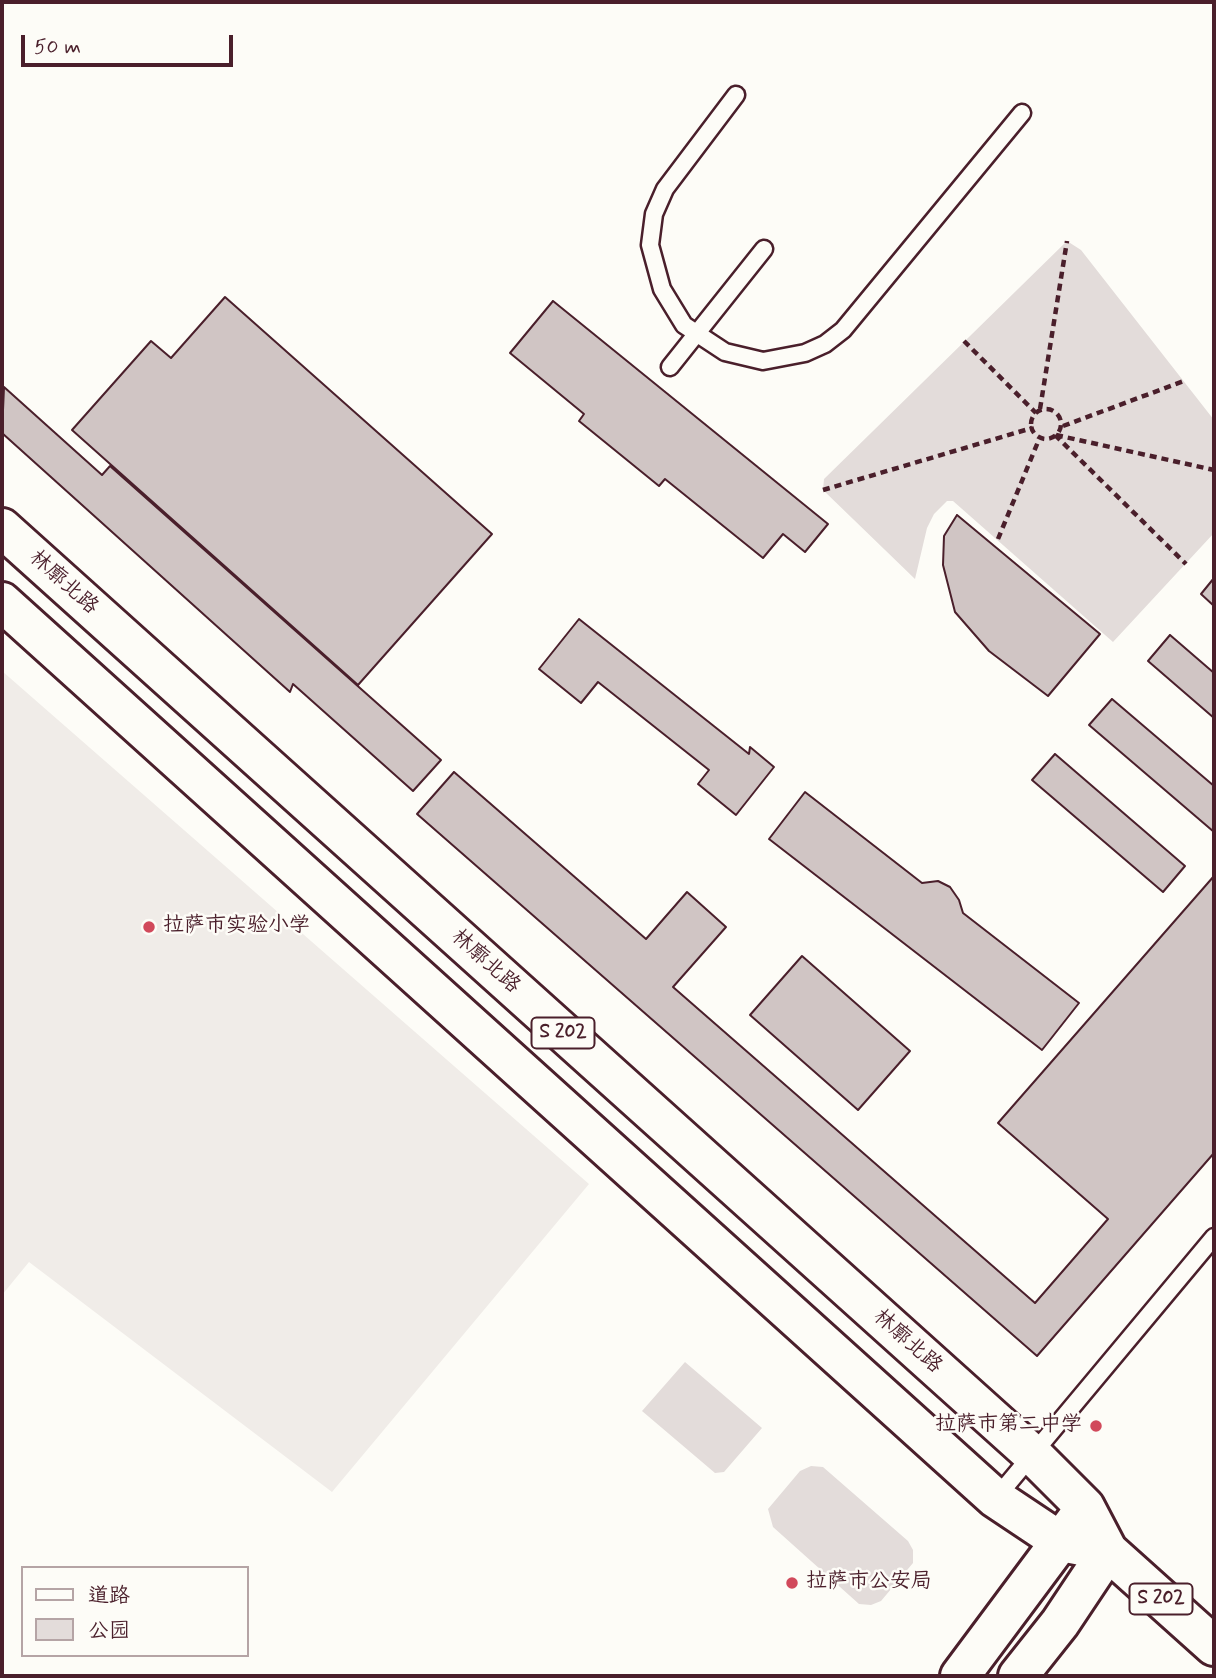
<!DOCTYPE html>
<html>
<head>
<meta charset="utf-8">
<style>
  body { margin:0 }
  #map { position:relative; width:1216px; height:1678px; overflow:hidden; background:#fdfcf7; font-family:Mynerve,"LXGW WenKai TC",sans-serif }
  canvas { display:block }
  .frame { position:absolute; inset:0; border:4px solid #4a1f2b; pointer-events:none }
  .legend { position:absolute; left:21px; top:1566px; width:228px; height:91px; box-sizing:border-box; background:#fdfcf7; border:2px solid #b5a4a5; margin:0; padding:9px 12px; list-style:none; font-size:21px; color:#4a1f2b }
  .legend li { display:flex; align-items:center; gap:14px; height:35px }
  .legend b { width:35px; border:2px solid #b5a4a5 }
  .scale { position:absolute; left:21px; top:35px; width:212px; height:32px; box-sizing:border-box; border:4px solid #4a1f2b; border-top:0; padding-left:9px; font-size:21px; line-height:24px; white-space:nowrap; color:#4a1f2b; -webkit-text-stroke:5px #fdfcf7; paint-order:stroke }
</style>
</head>
<body>
<div id="map">
<canvas width="1216" height="1678"></canvas>
<div class="frame"></div>
<ul class="legend">
<li><b style="height:9px;background:#fdfcf7"></b>道路</li>
<li><b style="height:19px;background:#e3dcda"></b>公园</li>
</ul>
<div class="scale">50 m</div>
</div>
<script>
const ctx = document.querySelector('canvas').getContext('2d');
ctx.lineJoin = 'round';
function fillPath(path, color) { ctx.fillStyle = color; ctx.fill(path, 'evenodd'); }
const shape = rows => new Path2D(rows.map(r => 'M' + r).join(''));
function stroke(path, color, width, dash) { ctx.strokeStyle = color; ctx.lineWidth = width; ctx.lineCap = dash ? 'butt' : 'round'; ctx.setLineDash(dash || []); ctx.stroke(path); }
function write(font, color, halo, rows, align = 'center') {
  ctx.font = font + ' Mynerve,"LXGW WenKai TC",sans-serif'; ctx.lineWidth = 5; ctx.setLineDash([]); ctx.textBaseline = 'middle'; ctx.strokeStyle = halo; ctx.fillStyle = color; for (const [text, x, y, turn = 0] of rows) {
    ctx.save(); ctx.translate(x, y); ctx.rotate((+turn || 0) * Math.PI / 180); ctx.textAlign = isNaN(turn) ? turn : align; if (halo) ctx.strokeText(text, 0, 0); ctx.fillText(text, 0, 0); ctx.restore();
  }
}
const built = shape([
  [2,671,589,1184,332,1492,29,1262,2,1295]
]);
const green = shape([
  [1067,241,1081,250,1214,420,1214,533,1113,642,953,501,947,501,934,514,927,528,915,579,823,490,824,479],
  [685,1362,762,1428,724,1472,715,1473,642,1411],
  [811,1466,823,1467,908,1541,913,1550,913,1563,881,1601,871,1605,859,1604,773,1527,768,1509,800,1471]
]);
const building = shape([
  [225,297,492,534,358,685,72,430,151,341,171,358,225,297],
  [553,301,828,524,805,552,783,534,763,558,665,479,659,486,579,421,584,414,510,353,553,301],
  [4,387,102,475,110,466,441,760,413,791,293,684,290,692,2,433,4,387],
  [957,515,1100,634,1048,696,989,651,955,612,943,565,944,536,957,515],
  [1214,578,1214,606,1201,594,1214,578],
  [579,619,749,754,750,747,774,767,736,815,698,784,709,770,598,682,581,703,539,669,579,619],
  [1170,635,1214,673,1214,718,1148,661,1170,635],
  [1112,699,1214,786,1214,832,1089,725,1112,699],
  [1055,754,1185,866,1163,892,1032,780,1055,754],
  [454,772,646,939,687,892,726,927,673,987,1035,1303,1108,1219,998,1123,1214,876,1214,1153,1037,1356,417,814,454,772],
  [805,792,922,883,938,881,950,887,959,900,963,913,1079,1003,1042,1050,769,839,805,792],
  [802,956,910,1051,858,1110,750,1015,802,956]
]);
const path = shape([
  [964,341,1036,413],
  '1031 424a15 15 0 1 1 30 0a15 15 0 1 1-30 0Z',
  [1040,409,1067,241],
  [1063,426,1184,381],
  [1055,435,1186,564],
  [1056,435,1214,470],
  [823,490,1032,428],
  [998,539,1040,437]
]);
const lane = shape([
  [736,95,665,189,654,214,650,245,662,289,684,325,725,352,763,361,805,353,825,344,843,330,1022,113],
  [670,367,764,249],
  [996,1498,1214,1237]
]);
const secondary = shape([
  [960,1676,1080,1515],
  [1018,1676,1060,1623,1108,1551]
]);
const primary = shape([
  [2,528,1032,1454,1085,1507,1108,1551,1214,1646],
  [2,602,995,1498,1061,1542,1108,1551]
]);
const markers = [
  [149,927,7,"#d1495b"],
  [1096,1426,7,"#d1495b"],
  [792,1583,7,"#d1495b"]
];
const shields = [
  [563,1033,63],
  [1161,1599,63]
];
const shieldNames = [
  ["S 202",563,1033],
  ["S 202",1161,1599]
];
const streetNames = [
  ["林廓北路",63,583,42],
  ["林廓北路",485,962,42],
  ["林廓北路",907,1342,42]
];
const poiNames = [
  ["拉萨市实验小学",163,927],
  ["拉萨市第二中学",1082,1426,"right"],
  ["拉萨市公安局",806,1583]
];
fillPath(built, '#f0ece8');
fillPath(green, '#e3dcda');
fillPath(building, '#d0c5c4');
stroke(building, '#4a1f2b', 2);
stroke(lane, '#4a1f2b', 21);
stroke(secondary, '#4a1f2b', 44);
stroke(primary, '#4a1f2b', 44);
stroke(path, '#4a1f2b', 4.5, [7, 5]);
stroke(lane, '#fdfcf7', 16);
stroke(secondary, '#fdfcf7', 38);
stroke(primary, '#fdfcf7', 38);
for (const [x, y, r, color] of markers) { const dot = new Path2D(); dot.arc(x, y, r, 0, 2 * Math.PI); ctx.fillStyle = color; ctx.fill(dot); stroke(dot, '#fdfcf7', 2.5); }
for (const [x, y, w] of shields) { const box = new Path2D(); box.roundRect(x - w / 2, y - 15.5, w, 31, 5); ctx.fillStyle = '#fdfcf7'; ctx.fill(box); stroke(box, '#4a1f2b', 2); }
write('bold 19px', '#4a1f2b', null, shieldNames);
write('21px', '#4a1f2b', '#fdfcf7', streetNames);
write('21px', '#4a1f2b', '#fdfcf7', poiNames, 'left');
</script>
</body>
</html>
